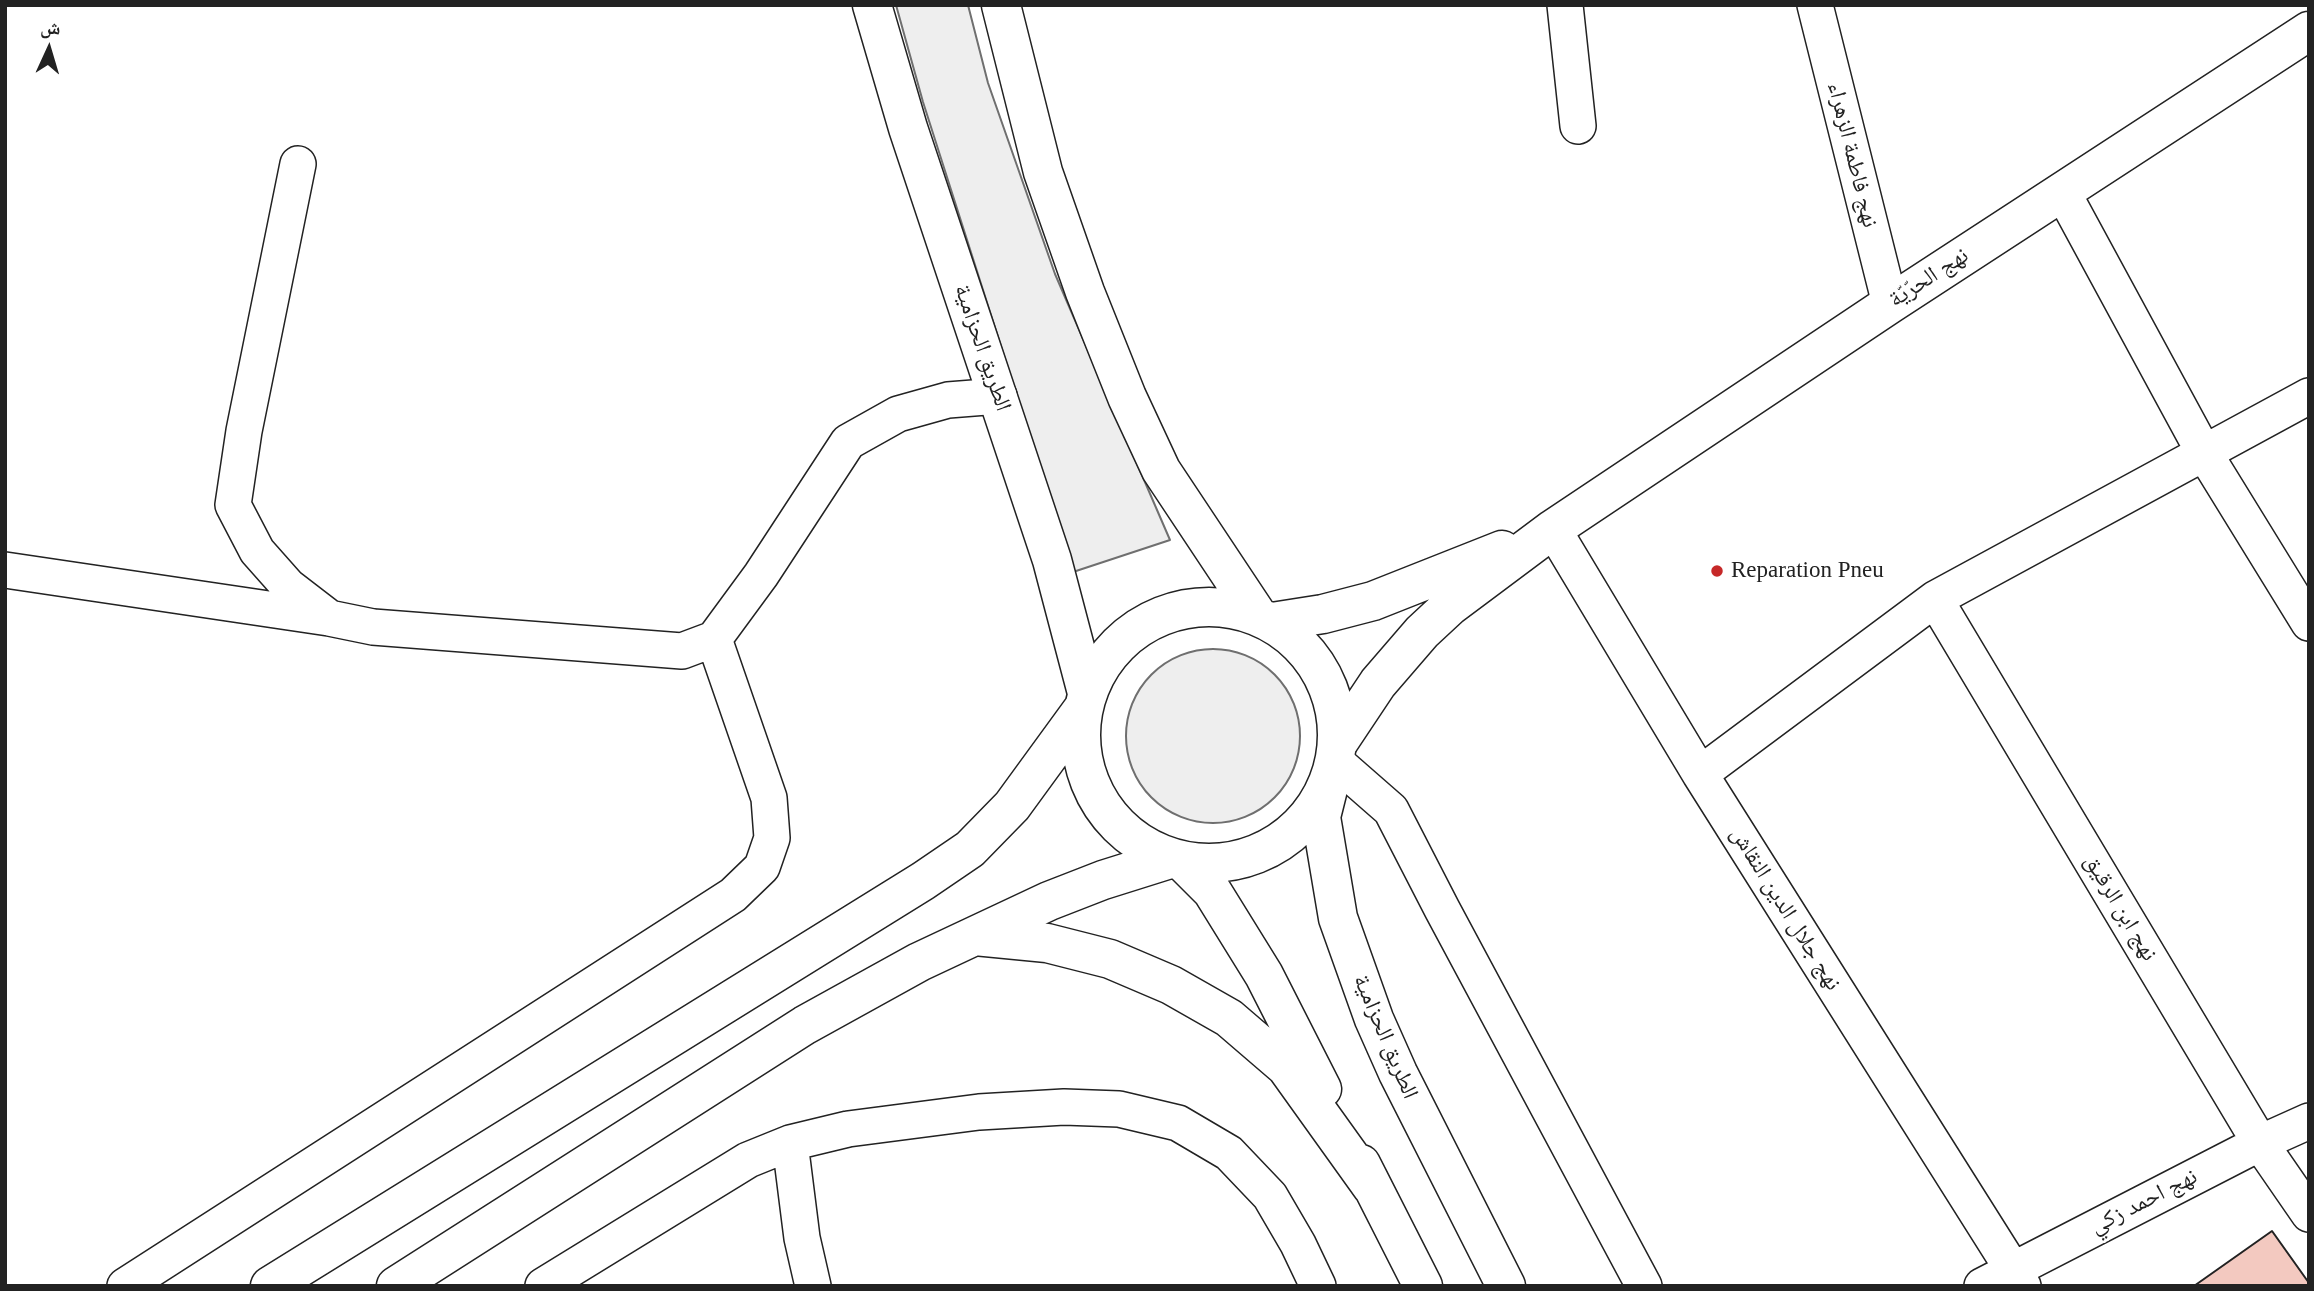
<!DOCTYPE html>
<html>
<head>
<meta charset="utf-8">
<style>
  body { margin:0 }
  #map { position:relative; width:2314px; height:1291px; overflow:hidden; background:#fff; font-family:"Times New Roman","Noto Naskh Arabic",serif }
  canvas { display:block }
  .frame { position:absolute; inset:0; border:7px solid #222; pointer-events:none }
  .north { position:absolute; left:14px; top:14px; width:70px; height:70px; -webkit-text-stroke:5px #fff; paint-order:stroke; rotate:4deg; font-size:19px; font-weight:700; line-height:28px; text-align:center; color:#222 }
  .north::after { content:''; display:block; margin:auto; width:24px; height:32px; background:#222; clip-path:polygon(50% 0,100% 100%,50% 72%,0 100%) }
</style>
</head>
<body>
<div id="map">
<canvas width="2314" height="1291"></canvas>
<div class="frame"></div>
<div class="north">ش</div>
</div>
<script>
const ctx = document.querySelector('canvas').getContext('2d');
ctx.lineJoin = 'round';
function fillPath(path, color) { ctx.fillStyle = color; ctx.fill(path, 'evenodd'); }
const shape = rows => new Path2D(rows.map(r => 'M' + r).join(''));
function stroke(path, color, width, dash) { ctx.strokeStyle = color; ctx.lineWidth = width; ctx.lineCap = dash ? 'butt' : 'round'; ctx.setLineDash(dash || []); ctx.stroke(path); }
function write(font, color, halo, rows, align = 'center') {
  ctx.font = font + ' "Times New Roman","Noto Naskh Arabic",serif'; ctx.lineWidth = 5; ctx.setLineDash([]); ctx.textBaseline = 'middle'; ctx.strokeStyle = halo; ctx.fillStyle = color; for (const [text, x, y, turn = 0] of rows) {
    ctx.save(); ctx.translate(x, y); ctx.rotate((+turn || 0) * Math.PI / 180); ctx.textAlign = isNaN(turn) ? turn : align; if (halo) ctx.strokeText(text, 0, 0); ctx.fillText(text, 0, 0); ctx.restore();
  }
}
const green = shape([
  [896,5,968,5,988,83,1055,274,1170,540,1073,572,923,102,896,5],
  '1126 736a87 87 0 1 1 174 0a87 87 0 1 1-174 0Z'
]);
const building = shape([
  [2272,1231,2309,1283,2309,1286,2194,1286,2272,1231]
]);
const street = shape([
  [1565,5,1578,126],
  [1815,5,1890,304],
  [298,164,244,431,233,505,257,551,288,586,327,616],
  [2062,191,2203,451,2309,623],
  [1553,529,1700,774,2023,1286],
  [5,570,329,618,373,627,682,651,714,639,761,575,848,442,898,414,948,400,999,396],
  [1935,599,2260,1143,2309,1214],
  [1335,761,1391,810,1442,909,1644,1286],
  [1700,774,1935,599,2309,396],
  [790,1143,802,1238,813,1286],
  [125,1286,733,895,762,867,772,838,769,798,714,639],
  [543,1286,748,1160,790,1143,848,1129,979,1112,1064,1107,1119,1109,1178,1123,1229,1153,1270,1196,1298,1244,1318,1286],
  [1982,1286,2260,1143,2309,1121]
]);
const secondary = shape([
  [1272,622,1323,614,1373,601,1502,550],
  [1338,743,1378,683,1422,632,1450,606,1553,529,1890,304,2309,31]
]);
const highway = shape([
  [872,5,908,128,1052,560,1087,693],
  [1001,5,1043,172,1085,292,1127,397,1161,470,1258,616],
  '1081 735a128 128 0 1 1 256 0a128 128 0 1 1-256 0Z',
  [1329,785,1321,817,1338,918,1374,1019,1398,1073,1506,1286],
  [1181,860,1212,891,1264,975,1322,1089],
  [975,936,1047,943,1110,959,1171,985,1229,1018,1286,1067,1372,1187],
  [1361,1164,1423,1286],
  [270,1286,923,881,970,849,1012,806,1082,710],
  [396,1286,805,1025,919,962,1049,901,1103,880,1173,858]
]);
const markers = [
  [1717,571,7,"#c62828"]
];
const streetNames = [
  ["نهج فاطمة الزهراء",1852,155,76],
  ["نهج الحرّيّة",1929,278,-33],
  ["الطريق الحزامية",982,348,71],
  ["نهج ابن الرقيق",2120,908,59],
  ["نهج جلال الدين النقاش",1785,909,58],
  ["الطريق الحزامية",1385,1037,67],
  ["نهج احمد زكي",2144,1202,-27]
];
const poiNames = [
  ["Reparation Pneu",1731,571]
];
fillPath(green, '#eee');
stroke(green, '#6f6f6f', 2);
fillPath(building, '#f3c9c0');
stroke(building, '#222', 2);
stroke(street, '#222', 38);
stroke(secondary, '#222', 41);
stroke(highway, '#222', 41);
stroke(street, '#fff', 35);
stroke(secondary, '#fff', 38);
stroke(highway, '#fff', 38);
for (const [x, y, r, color] of markers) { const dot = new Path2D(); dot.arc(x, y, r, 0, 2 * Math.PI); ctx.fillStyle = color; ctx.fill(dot); stroke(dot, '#fff', 2.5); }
write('23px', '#222', '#fff', streetNames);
write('23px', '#222', '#fff', poiNames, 'left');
</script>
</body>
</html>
